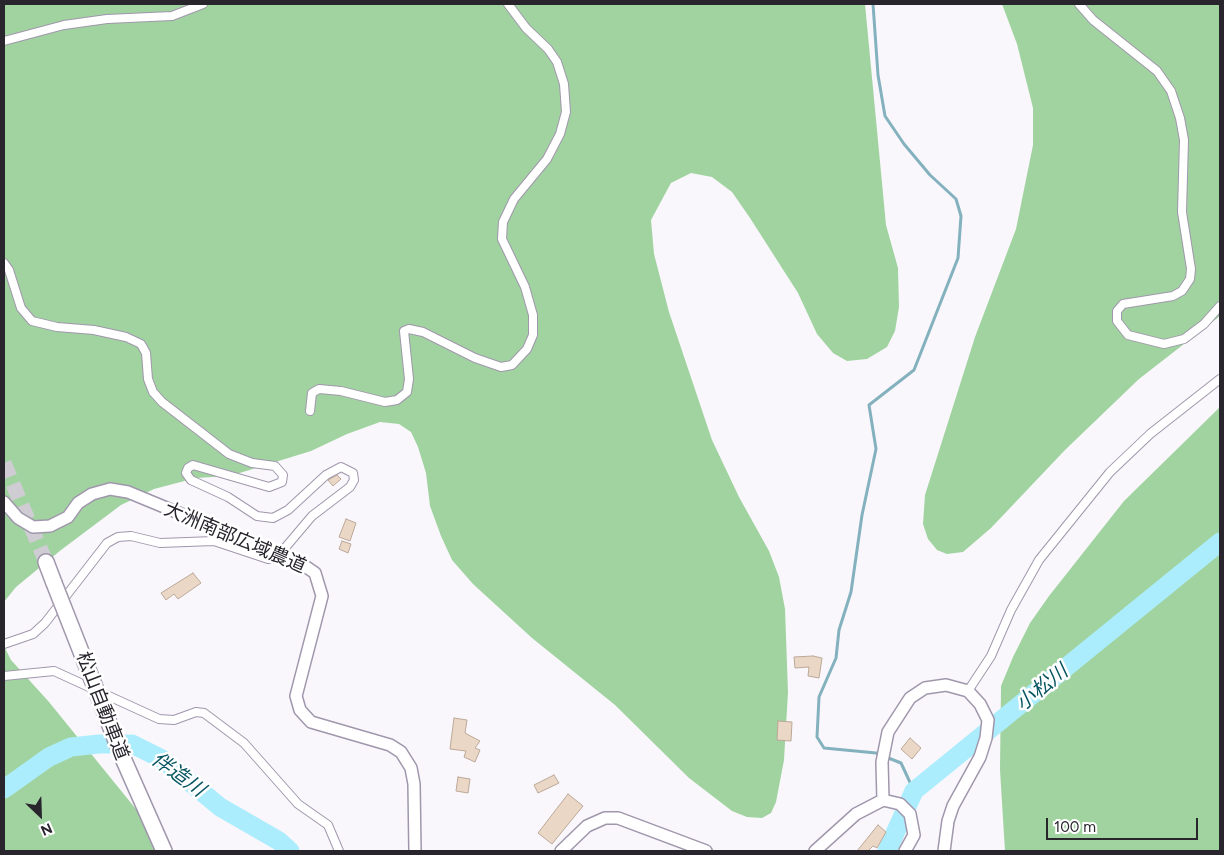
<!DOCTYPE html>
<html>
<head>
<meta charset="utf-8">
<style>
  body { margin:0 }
  #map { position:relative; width:1224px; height:855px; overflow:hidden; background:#f9f7fc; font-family:Figtree,sans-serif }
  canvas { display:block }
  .frame { position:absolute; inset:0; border:5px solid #28252d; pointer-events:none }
  .north { position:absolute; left:15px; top:790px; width:50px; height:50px; -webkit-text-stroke:4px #fff; paint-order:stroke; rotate:156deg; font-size:14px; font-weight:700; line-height:20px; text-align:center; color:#28252d }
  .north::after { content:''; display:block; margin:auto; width:18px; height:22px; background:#28252d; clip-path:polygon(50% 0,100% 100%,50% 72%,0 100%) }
  .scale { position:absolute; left:1046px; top:818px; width:152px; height:22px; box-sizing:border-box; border:2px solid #28252d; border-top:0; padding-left:6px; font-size:15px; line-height:18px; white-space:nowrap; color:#28252d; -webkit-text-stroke:4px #fff; paint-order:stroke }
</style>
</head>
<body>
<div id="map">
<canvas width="1224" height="855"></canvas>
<div class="frame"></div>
<div class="north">N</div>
<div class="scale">100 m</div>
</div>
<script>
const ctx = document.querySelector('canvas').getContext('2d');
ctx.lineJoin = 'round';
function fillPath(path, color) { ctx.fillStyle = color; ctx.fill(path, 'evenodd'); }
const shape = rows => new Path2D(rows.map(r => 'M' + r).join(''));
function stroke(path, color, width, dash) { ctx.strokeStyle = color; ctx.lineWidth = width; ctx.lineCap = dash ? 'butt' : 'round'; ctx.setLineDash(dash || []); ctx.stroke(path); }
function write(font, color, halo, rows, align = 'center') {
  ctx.font = font + ' Figtree,"Noto Sans JP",sans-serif'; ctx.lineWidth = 5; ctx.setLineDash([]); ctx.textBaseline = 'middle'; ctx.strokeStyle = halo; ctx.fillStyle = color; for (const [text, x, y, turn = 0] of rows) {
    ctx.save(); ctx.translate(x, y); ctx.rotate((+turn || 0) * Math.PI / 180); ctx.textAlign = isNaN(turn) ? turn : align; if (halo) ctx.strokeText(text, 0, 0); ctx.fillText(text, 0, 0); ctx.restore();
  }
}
const forest = shape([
  [4,4,865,4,886,225,898,268,899,307,895,331,887,347,867,359,847,361,833,353,817,334,798,293,750,218,732,192,712,177,691,173,671,183,651,220,654,254,669,312,712,440,739,497,769,551,779,577,785,609,788,692,784,760,776,802,771,813,762,818,747,817,732,811,689,778,615,705,532,638,473,584,452,560,441,536,430,506,426,473,418,447,411,432,399,424,380,422,347,434,311,451,230,476,196,478,154,489,121,505,61,550,16,587,4,602],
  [1002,4,1220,4,1220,316,1139,379,1065,450,991,528,963,552,947,554,937,550,928,539,923,524,925,495,975,337,1016,229,1033,145,1033,108,1017,44],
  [1220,407,1220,851,1005,851,1000,770,1001,686,1013,657,1030,623,1049,596,1124,501],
  [4,646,11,660,49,702,170,851,4,851]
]);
const stream = shape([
  [873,4,878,75,885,116,904,144,930,175,956,199,961,216,958,258,914,370,869,405,876,449,862,515,851,592,839,630,836,658,819,697,817,737,824,748,876,753,901,763,914,791]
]);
const river = shape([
  [4,789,49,757,71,747,99,744,132,744,162,759,220,807,279,841,290,851],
  [887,851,914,791,1220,542]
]);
const building = shape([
  [337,475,341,479,333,486,328,480,337,475],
  [346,519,356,523,350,541,339,537,346,519],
  [342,541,351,544,348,553,339,549,342,541],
  [193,573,201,583,178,599,174,594,166,600,161,593,193,573],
  [813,656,822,658,819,678,808,676,809,667,795,668,794,657,813,656],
  [454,718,467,720,465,733,480,741,475,748,480,750,475,762,464,757,466,751,450,749,454,718],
  [778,721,792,722,791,741,777,740,778,721],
  [910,738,921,748,912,759,901,749,910,738],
  [554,775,559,783,538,793,534,785,554,775],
  [458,777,470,779,468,793,456,791,458,777],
  [568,794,583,806,552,844,538,833,568,794],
  [878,825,886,832,877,848,873,846,868,851,857,851,878,825]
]);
const highwayTunnel = shape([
  [4,463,46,562]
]);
const street = shape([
  [1079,4,1093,20,1157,71,1171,91,1180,118,1184,140,1182,212,1191,269,1190,279,1182,291,1173,296,1123,304,1117,311,1117,321,1128,335,1164,344,1184,339,1204,324,1220,306],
  [4,41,64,25,107,19,172,16,203,4],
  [4,263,9,270,21,308,32,321,57,327,94,330,126,337,141,344,146,353,148,379,153,392,162,402,229,454,252,463,275,466,283,475,282,482,269,487,193,465,188,468,186,473,191,480,228,497,257,516,273,518,288,510,326,475,341,467,353,473,354,480,350,487,312,516,279,555,274,558,268,559,214,541,160,543,131,536,118,537,107,543,45,623,33,634,4,644],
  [310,411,312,393,319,389,341,391,385,402,397,400,407,392,409,379,404,331,409,329,423,332,475,358,501,367,512,365,527,349,533,335,533,315,525,287,502,239,503,222,514,199,547,159,560,134,566,112,564,84,557,62,548,49,526,28,508,4],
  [4,676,54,671,159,719,174,720,196,712,204,713,244,743,298,804,328,825,339,851],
  [968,691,991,656,1011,610,1039,560,1110,472,1150,434,1220,379]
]);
const secondary = shape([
  [4,502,18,518,33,527,50,526,68,517,78,503,92,494,110,489,128,492,302,564,315,573,322,596,296,696,300,710,311,722,390,745,401,752,411,768,414,784,415,851],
  [883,800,882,762,888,732,910,698,925,688,946,685,968,691,980,704,988,720,986,738,980,757,953,806,948,821,944,851],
  [561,851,587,826,605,818,618,818,706,851],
  [815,851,856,814,883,800,900,804,910,814,914,835,905,851]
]);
const highway = shape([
  [46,562,54,583],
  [122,756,164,851]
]);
const highwayBridge = shape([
  [54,583,122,756]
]);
const streetNames = [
  ["大洲南部広域農道",235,538,23],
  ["松山自動車道",102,706,69]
];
const waterNames = [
  ["小松川",1042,688,-39],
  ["伴造川",178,775,36]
];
fillPath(forest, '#a1d3a0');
stroke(stream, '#84b1be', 3);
stroke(river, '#abedfc', 19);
fillPath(building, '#ebd7c6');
stroke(building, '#bba898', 1);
stroke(highwayTunnel, '#cfcdd3', 15, [15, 8]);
stroke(street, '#a097ac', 10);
stroke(secondary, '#a097ac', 14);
stroke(highway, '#a097ac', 18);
stroke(street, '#fff', 8);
stroke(secondary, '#fff', 11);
stroke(highway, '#fff', 15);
stroke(highwayBridge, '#a097ac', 18, []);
stroke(highwayBridge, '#fff', 15);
write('19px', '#28252d', '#fff', streetNames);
write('italic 20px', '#075562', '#fff', waterNames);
</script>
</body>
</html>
